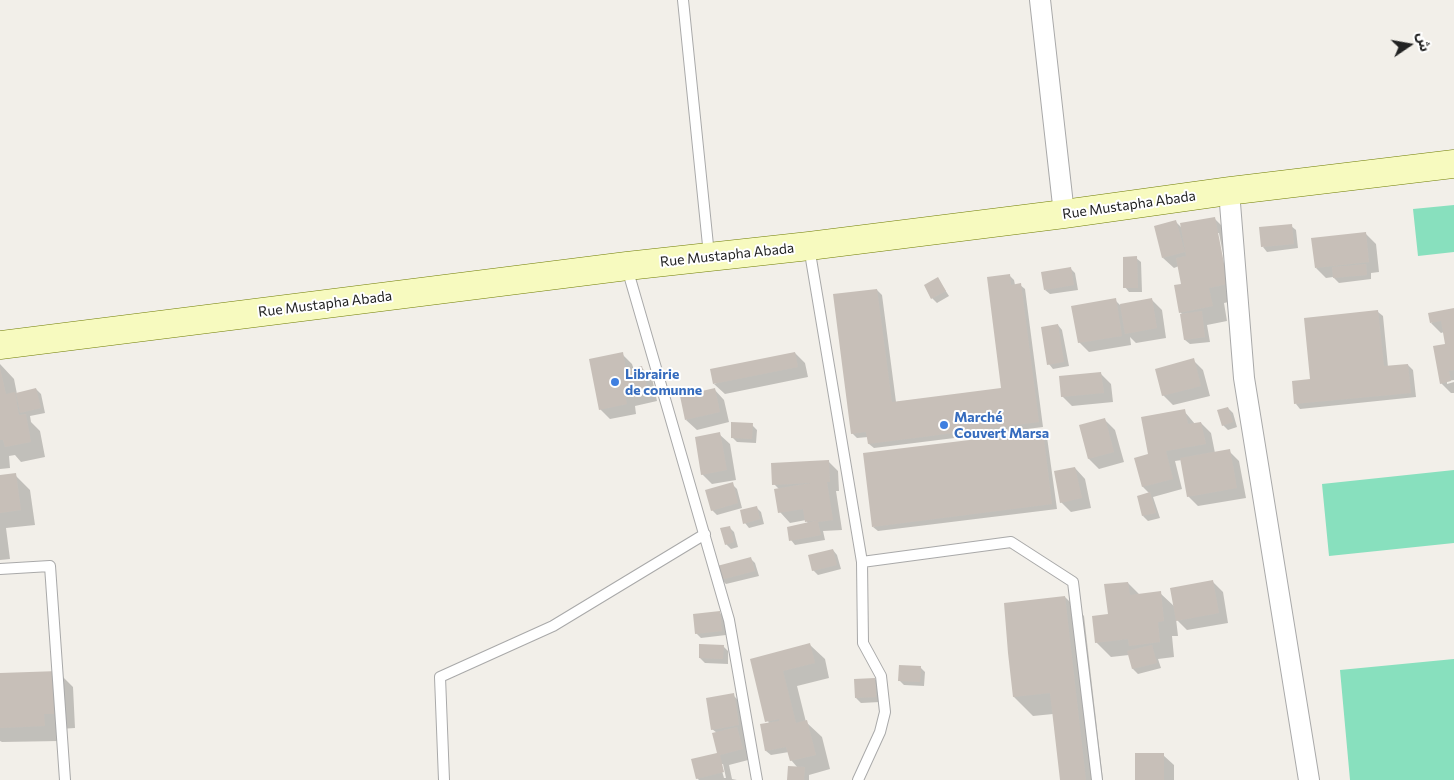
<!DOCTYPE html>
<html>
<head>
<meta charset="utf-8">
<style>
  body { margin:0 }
  #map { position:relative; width:1454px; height:780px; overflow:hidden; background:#f2efe9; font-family:Commissioner,"Noto Sans Arabic",sans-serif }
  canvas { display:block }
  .north { position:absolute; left:1384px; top:20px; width:50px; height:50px; -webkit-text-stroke:4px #fff; paint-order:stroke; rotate:78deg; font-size:14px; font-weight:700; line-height:20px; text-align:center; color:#222 }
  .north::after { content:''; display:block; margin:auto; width:18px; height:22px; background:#222; clip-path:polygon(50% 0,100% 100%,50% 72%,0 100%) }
</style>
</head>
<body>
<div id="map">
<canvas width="1454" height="780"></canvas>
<div class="north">ش</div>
</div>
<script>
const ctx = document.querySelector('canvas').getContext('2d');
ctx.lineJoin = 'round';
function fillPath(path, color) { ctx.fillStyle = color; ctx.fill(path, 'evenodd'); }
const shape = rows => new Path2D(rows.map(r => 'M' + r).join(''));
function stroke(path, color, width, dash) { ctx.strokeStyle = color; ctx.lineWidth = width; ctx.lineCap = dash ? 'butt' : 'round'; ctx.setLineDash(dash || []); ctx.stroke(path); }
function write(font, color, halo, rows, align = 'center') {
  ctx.font = font + ' Commissioner,sans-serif'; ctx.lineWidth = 4; ctx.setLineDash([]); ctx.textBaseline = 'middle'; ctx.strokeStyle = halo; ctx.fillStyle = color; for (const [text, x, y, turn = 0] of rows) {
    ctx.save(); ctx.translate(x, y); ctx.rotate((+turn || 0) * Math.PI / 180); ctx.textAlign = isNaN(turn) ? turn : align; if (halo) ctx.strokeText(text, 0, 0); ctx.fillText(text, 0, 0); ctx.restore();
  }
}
const pitch = shape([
  [1454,205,1454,252,1418,256,1413,209],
  [1454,470,1454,543,1329,556,1322,484],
  [1454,659,1454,780,1350,780,1340,670]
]);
const shadow = shape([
  [1214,218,1229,233,1242,299,1224,303,1227,321,1207,325,1210,342,1190,344,1185,340,1183,315,1180,312,1182,285,1179,266,1174,268,1163,258,1176,222,1182,228],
  [1217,233,1219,233,1230,290,1228,291],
  [1291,226,1296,230,1298,248,1267,252,1263,247],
  [1366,234,1376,244,1379,272,1371,273,1371,279,1339,283,1333,277,1326,278,1316,268],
  [1136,258,1141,262,1142,292,1129,292,1125,287],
  [1070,268,1075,273,1078,290,1050,294,1045,290],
  [1009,275,1014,280,1015,285,1020,285,1025,289,1043,427,874,448,869,444,868,437,857,438,852,433,877,290,882,295,896,402,1003,389],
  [938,279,949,296,937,303,932,298],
  [1115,300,1120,305,1152,300,1162,310,1166,338,1136,343,1130,337,1131,345,1089,352,1079,342],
  [1454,309,1454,380,1447,381,1447,384,1454,382,1454,393,1451,393,1441,383,1447,345,1444,332,1441,333,1431,323],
  [1378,312,1383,316,1388,367,1408,365,1413,370,1416,397,1300,409,1296,404,1312,380],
  [1058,325,1062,330,1069,366,1053,369,1049,364],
  [795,353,805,363,808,377,725,394,714,384],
  [622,354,632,364,634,370,642,368,652,378,657,401,635,406,636,414,610,419,600,409],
  [1193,360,1203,370,1210,396,1173,405,1163,395],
  [0,364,14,379,17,394,36,389,41,394,45,413,30,416,31,422,40,431,45,457,21,462,15,455,9,456,10,468,0,469],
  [1101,374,1111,384,1113,402,1072,406,1062,396],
  [714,389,724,400,729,422,697,430,686,420],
  [1228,408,1233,413,1237,427,1228,430,1223,425],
  [1184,411,1195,424,1201,423,1211,433,1215,453,1229,451,1239,461,1246,498,1198,506,1188,496,1182,460,1175,461,1182,489,1153,497,1160,518,1148,521,1143,516,1150,494,1143,487,1136,459,1149,455],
  [1105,420,1115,430,1124,462,1099,469,1089,459,1081,426],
  [752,425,757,430,756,443,737,442,732,437],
  [1043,432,1047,437,1057,509,878,531,873,527],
  [719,434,730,444,736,480,712,484,702,474],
  [828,461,838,471,839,491,836,491,842,530,823,531,825,540,795,545,791,540,809,525,806,520,790,523,780,512,779,489,774,484],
  [1075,468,1085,479,1091,508,1071,512,1061,502],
  [15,475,30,490,35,525,6,528,10,559,0,560,0,477],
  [732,484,737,489,742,508,717,515,712,510],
  [756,507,761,512,764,524,749,528,745,523],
  [729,527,734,532,738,547,731,549,726,544],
  [833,550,837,555,841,569,818,575,813,570],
  [750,558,755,563,759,576,726,584,721,579],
  [1213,582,1223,592,1228,623,1187,630,1176,619,1178,636,1172,636,1174,657,1158,659,1161,668,1138,674,1133,669,1129,655,1111,657,1096,642,1128,583,1140,595,1160,593,1175,607],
  [1065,597,1084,616,1103,780,1061,780,1053,714,1033,716,1014,697,1005,604],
  [719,612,724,617,726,635,701,638,696,633],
  [810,645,825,659,829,678,797,686,806,722,822,737,830,769,809,775,809,780,789,780,798,768,791,760,789,752,771,755,766,751,769,724,752,660],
  [723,646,728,651,728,664,705,663,700,658],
  [920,667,925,672,924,686,904,685,899,680],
  [58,672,73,687,75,728,59,729,59,741,2,742,0,741,0,674],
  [875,679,879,684,880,702,861,703,856,698],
  [733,695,743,705,748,735,744,735,747,739,752,759,729,765,732,779,737,780,699,780,697,778,719,754,717,733,712,729],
  [720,764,723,764,726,778,724,778],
  [1163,755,1174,765,1174,780,1137,780]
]);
const building = shape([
  [1215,217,1228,284,1209,288,1213,306,1179,313,1174,285,1181,284,1176,258,1186,256,1180,223],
  [1176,220,1185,252,1162,258,1154,226],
  [1292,224,1294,244,1261,247,1259,227],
  [1366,232,1369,262,1315,268,1311,238],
  [1137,256,1138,288,1123,288,1123,257],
  [1366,264,1367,275,1333,278,1332,267],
  [1071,267,1074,285,1044,290,1041,272],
  [1010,274,1011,285,1021,283,1039,422,868,444,866,432,851,434,833,294,877,289,892,402,1001,388,987,277],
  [938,277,946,291,931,299,924,285],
  [1116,298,1122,336,1078,343,1071,306],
  [1152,298,1157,328,1125,334,1120,304],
  [1454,308,1454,370,1449,371,1451,381,1440,384,1433,346,1445,344,1441,321,1430,323,1428,313],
  [1378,310,1384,366,1408,364,1411,393,1294,404,1292,381,1310,379,1304,318],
  [1202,311,1205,337,1184,340,1180,314],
  [1058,324,1064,362,1047,365,1041,327],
  [623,352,626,370,642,366,648,391,625,396,627,404,599,410,589,359],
  [795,352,798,367,713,384,710,369],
  [1194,358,1201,386,1162,396,1155,369],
  [0,368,6,394,15,392,19,415,26,414,31,442,5,447,3,440,0,440],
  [1101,372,1104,393,1061,397,1059,376],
  [36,388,41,408,20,413,16,393],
  [715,388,720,412,685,420,680,396],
  [1228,407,1233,422,1222,426,1217,410],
  [1185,409,1188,424,1201,422,1206,444,1166,451,1173,479,1142,487,1134,458,1148,454,1141,417],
  [1105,418,1114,452,1088,459,1079,425],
  [731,422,753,423,752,439,731,438],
  [1043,431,1052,504,872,527,863,453],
  [720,432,727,470,701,475,695,437],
  [1230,449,1237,488,1187,497,1180,458],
  [829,460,830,482,827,482,833,520,818,522,821,535,789,541,787,527,818,520,805,522,803,509,778,513,774,489,811,483,772,485,771,463],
  [1075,467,1082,498,1060,503,1054,471],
  [16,473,21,510,0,513,0,475],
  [733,482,738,503,711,511,705,490],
  [1150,492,1156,513,1142,516,1137,496],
  [757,506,760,519,743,524,740,510],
  [730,526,734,542,725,545,720,528],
  [833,549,837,565,812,571,808,555],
  [751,557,755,571,720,580,717,566],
  [1213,580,1219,613,1176,621,1170,588],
  [1128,582,1130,595,1161,591,1164,621,1158,622,1160,642,1129,646,1128,639,1095,643,1092,616,1108,614,1104,584],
  [1065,596,1086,780,1060,780,1050,693,1013,697,1008,653,1004,603],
  [720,611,722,631,695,634,693,614],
  [810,643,815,663,783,671,796,723,807,720,816,755,790,761,786,747,765,751,760,724,779,721,779,719,765,722,750,659],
  [699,644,724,645,723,659,699,658],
  [1152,645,1157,663,1132,669,1127,651],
  [899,665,921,666,920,682,898,681],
  [59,671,60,714,44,714,45,726,0,728,0,673],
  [875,678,876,697,855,698,854,679],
  [734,693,739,725,711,730,706,698],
  [737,727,743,749,720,755,724,772,696,779,691,759,717,753,712,733],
  [1135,753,1164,753,1164,780,1135,780],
  [788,766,805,767,804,780,787,780]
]);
const lane = shape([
  [683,0,709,255],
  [809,247,862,562,1011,542,1073,582,1097,780],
  [627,268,729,620,757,780],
  [0,569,50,566,65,780],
  [444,780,440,677,553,626,705,534],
  [858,780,880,732,885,712,881,676,863,643,862,562]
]);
const street = shape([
  [1040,0,1064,214],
  [1229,191,1244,378,1309,780]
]);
const secondary = shape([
  [0,345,627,266,809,246,1064,214,1229,191,1454,164]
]);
const markers = [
  [615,382,5,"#3f7fe0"],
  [944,425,5,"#3f7fe0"]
];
const streetNames = [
  ["Rue Mustapha Abada",1129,205,-8],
  ["Rue Mustapha Abada",727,255,-6],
  ["Rue Mustapha Abada",325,304,-7]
];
const shopNames = [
  ["Librairie",625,374],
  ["de comunne",625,390],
  ["Marché",954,417],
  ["Couvert Marsa",954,433]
];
fillPath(pitch, '#88e0be');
fillPath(shadow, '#0003');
fillPath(building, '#c7bfb8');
stroke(lane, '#a9a9a9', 12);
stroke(street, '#a9a9a9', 22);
stroke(secondary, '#707d05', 29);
stroke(lane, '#fff', 10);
stroke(street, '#fff', 20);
stroke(secondary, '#f7fabf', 28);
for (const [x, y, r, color] of markers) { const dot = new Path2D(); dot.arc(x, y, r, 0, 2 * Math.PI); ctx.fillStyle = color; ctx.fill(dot); stroke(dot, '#fff', 2); }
write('14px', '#222', '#fff', streetNames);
write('bold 14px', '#366cbe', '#fff', shopNames, 'left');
</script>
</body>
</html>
